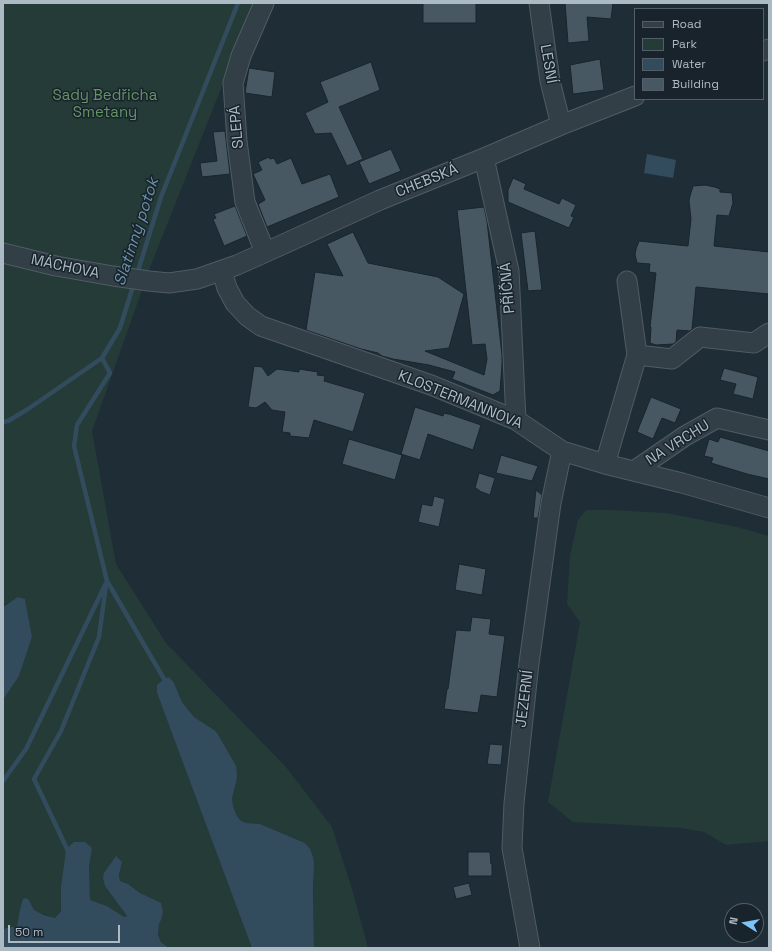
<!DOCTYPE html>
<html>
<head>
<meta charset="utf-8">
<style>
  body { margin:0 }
  #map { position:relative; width:772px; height:951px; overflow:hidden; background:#1f2d36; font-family:"Space Grotesk",sans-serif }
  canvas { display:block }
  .frame { position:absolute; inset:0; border:4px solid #acbac4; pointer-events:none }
  .legend { position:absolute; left:634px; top:8px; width:130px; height:92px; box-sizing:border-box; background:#18232b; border:1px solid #535f68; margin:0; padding:5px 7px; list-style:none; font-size:12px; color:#acbac4 }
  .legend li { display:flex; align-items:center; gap:8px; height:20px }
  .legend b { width:20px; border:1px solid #535f68 }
  .north { position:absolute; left:724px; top:903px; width:40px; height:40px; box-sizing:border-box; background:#18232b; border:1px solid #535f68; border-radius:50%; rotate:281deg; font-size:11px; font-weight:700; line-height:16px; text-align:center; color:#acbac4 }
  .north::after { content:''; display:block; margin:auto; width:14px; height:18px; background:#7cc3f9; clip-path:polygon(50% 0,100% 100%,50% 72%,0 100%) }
  .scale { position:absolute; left:8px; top:925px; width:112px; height:18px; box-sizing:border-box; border:2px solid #acbac4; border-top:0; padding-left:5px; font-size:12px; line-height:14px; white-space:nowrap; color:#acbac4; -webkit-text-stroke:3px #18232b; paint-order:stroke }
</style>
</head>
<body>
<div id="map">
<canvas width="772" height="951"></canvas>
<div class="frame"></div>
<ul class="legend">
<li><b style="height:5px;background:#323f47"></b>Road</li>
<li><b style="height:11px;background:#243b38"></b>Park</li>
<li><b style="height:11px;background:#324c5e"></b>Water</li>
<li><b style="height:11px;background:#475863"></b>Building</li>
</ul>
<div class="north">N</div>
<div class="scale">50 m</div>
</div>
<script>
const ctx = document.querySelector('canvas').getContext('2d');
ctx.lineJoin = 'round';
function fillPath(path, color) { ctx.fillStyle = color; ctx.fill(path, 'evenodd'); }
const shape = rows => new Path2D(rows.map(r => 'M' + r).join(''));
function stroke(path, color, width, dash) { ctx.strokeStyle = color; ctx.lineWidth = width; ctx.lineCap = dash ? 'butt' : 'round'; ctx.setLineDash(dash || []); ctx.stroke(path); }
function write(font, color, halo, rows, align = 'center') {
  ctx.font = font + ' "Space Grotesk",sans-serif'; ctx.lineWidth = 3; ctx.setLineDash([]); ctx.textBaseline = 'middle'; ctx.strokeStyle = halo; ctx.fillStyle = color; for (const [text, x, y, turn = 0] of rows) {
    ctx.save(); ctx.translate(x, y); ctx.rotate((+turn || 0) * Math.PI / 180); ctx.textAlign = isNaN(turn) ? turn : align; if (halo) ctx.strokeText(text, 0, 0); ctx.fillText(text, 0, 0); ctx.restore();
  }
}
const green = shape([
  [3,3,255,3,151,265,92,431,116,564,166,643,286,767,332,827,352,889,368,948,314,948,313,857,305,843,260,824,246,823,240,820,237,816,233,806,232,798,236,783,214,730,194,717,182,702,174,683,157,693,252,948,169,948,161,942,158,935,159,924,161,920,161,904,140,893,128,884,120,881,119,875,122,862,105,886,127,916,124,917,107,906,90,900,89,867,92,848,61,887,61,910,55,918,37,912,34,910,29,900,23,900,20,909,17,926,6,928,3,930,3,700,19,676,32,637,25,599,8,603,3,607],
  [586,510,611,510,667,513,737,527,769,536,769,841,726,845,704,832,681,828,573,822,548,802,580,622,567,604,570,555,578,520]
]);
const water = shape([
  [647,154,676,160,673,178,644,173],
  [18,597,25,599,32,637,19,676,3,700,3,607],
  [169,677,174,683,182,702,194,717,214,730,217,733,236,766,237,775,236,783,232,798,233,806,237,816,240,820,246,823,260,824,305,843,310,849,313,857,314,864,313,888,314,948,252,948,157,693,157,685,164,679],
  [74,842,85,842,92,848,89,867,90,900,107,906,124,917,127,916,105,886,103,878,104,873,116,856,122,862,119,875,120,881,128,884,140,893,161,903,163,912,161,920,159,924,158,935,161,942,169,948,3,948,3,930,6,928,17,926,20,909,23,899,26,898,29,900,34,910,44,915,55,918,61,911,61,887,65,858,66,849]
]);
const stream = shape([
  [137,274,161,197,238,3],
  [3,422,8,421,28,409,102,358,120,328,134,283],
  [107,581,164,679],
  [3,781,26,749,107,581,74,446,77,425,110,373,102,358],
  [69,853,34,779,61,731,99,637,106,585]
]);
const building = shape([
  [423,3,476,3,476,23,423,23,423,3],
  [565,3,613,3,611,19,587,17,589,41,568,43,565,3],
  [600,59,604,90,573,94,570,65,600,59],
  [371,62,380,90,339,107,363,159,347,166,331,133,315,134,305,113,328,102,320,82,371,62],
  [249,68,275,72,272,97,245,93,249,68],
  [225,131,230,174,202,177,200,163,217,161,213,132,225,131],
  [391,149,401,171,369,184,359,162,391,149],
  [269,157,270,159,274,158,277,164,291,158,302,184,330,174,339,197,267,227,258,204,265,200,253,174,262,170,258,162,269,157],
  [513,178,526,184,524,189,559,204,562,198,576,205,571,216,574,217,569,228,508,202,508,190,513,178],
  [705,185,715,187,720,189,720,192,732,193,733,203,729,216,717,215,714,246,769,252,769,294,696,287,692,329,690,331,677,330,676,342,673,344,656,345,650,343,651,327,650,327,656,273,649,272,650,264,637,263,635,255,636,249,639,241,688,246,691,219,689,201,690,196,693,186,705,185],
  [235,206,247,236,224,246,213,219,216,218,214,214,235,206],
  [484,207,487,221,502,355,502,365,500,391,493,395,452,379,455,372,429,365,393,359,382,356,378,353,361,349,306,330,315,272,343,276,327,244,353,232,368,263,438,277,464,294,449,348,425,351,484,375,487,359,485,344,472,345,457,210,484,207],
  [535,231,542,290,528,291,521,233,535,231],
  [254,366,262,367,268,376,277,369,299,372,299,369,318,372,317,375,325,376,324,381,365,393,353,432,314,420,309,438,290,436,290,433,282,432,285,412,272,410,265,402,256,408,248,407,254,366],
  [724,368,758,377,753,399,733,394,736,384,720,380,724,368],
  [651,397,681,409,675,423,662,418,653,439,637,432,651,397],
  [415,407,443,416,444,413,448,414,449,414,481,425,473,450,428,434,420,460,401,454,415,407],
  [720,437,769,451,769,479,747,474,711,463,713,458,704,456,709,439,718,442,720,437],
  [349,439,402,455,395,480,342,464,349,439],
  [501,455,538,466,532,481,496,473,501,455],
  [479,473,495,478,490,495,479,491,479,490,475,488,479,473],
  [536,490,542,495,538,518,533,518,536,490],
  [434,496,445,499,439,527,418,522,422,504,432,506,434,496],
  [459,564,486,569,482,595,455,590,459,564],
  [472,617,491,619,489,634,505,636,497,697,481,695,478,713,444,709,447,689,448,689,456,630,470,631,472,617],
  [490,744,503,745,501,765,487,764,490,744],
  [468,852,490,852,491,864,492,864,492,876,468,876,468,852],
  [469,883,472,895,456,899,453,887,469,883]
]);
const minor = shape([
  [264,3,241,56,233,83,237,141,245,202,265,252],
  [539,3,550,81,561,125],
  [763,51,769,49],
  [484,158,509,271,516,420],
  [3,253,56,266,113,276,149,281,169,283,197,279,237,265,286,243,380,200,484,158,561,125,635,96],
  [222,271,227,288,235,303,247,316,261,326,431,385,516,420,562,451,605,464,682,483,769,508],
  [627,281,637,355],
  [605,464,637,355,672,359,700,337,754,343,769,333],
  [634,471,685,436,717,418,769,430],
  [530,948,512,848,514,803,529,663,551,503,562,451]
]);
const streetNames = [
  ["LESNÍ",548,64,80],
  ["SLEPÁ",237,127,-95],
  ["CHEBSKÁ",427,181,-22],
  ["MÁCHOVA",65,267,12],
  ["PŘÍČNÁ",508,288,-95],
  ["KLOSTERMANNOVA",460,400,22],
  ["NA VRCHU",678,443,-32],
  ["JEZERNÍ",525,699,-83]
];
const parkNames = [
  ["Sady Bedřicha",105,96],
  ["Smetany",105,113]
];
const waterNames = [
  ["Slatinný potok",137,232,-72]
];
fillPath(green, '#243b38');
fillPath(water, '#324c5e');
stroke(stream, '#324c5e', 4.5);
fillPath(building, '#475863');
stroke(building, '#1a252d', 1);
stroke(minor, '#505c65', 21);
stroke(minor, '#323f47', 19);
write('15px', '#acbac4', '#18232b', streetNames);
write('15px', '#649466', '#18232b', parkNames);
write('italic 16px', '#6c91a9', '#18232b', waterNames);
</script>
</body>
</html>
